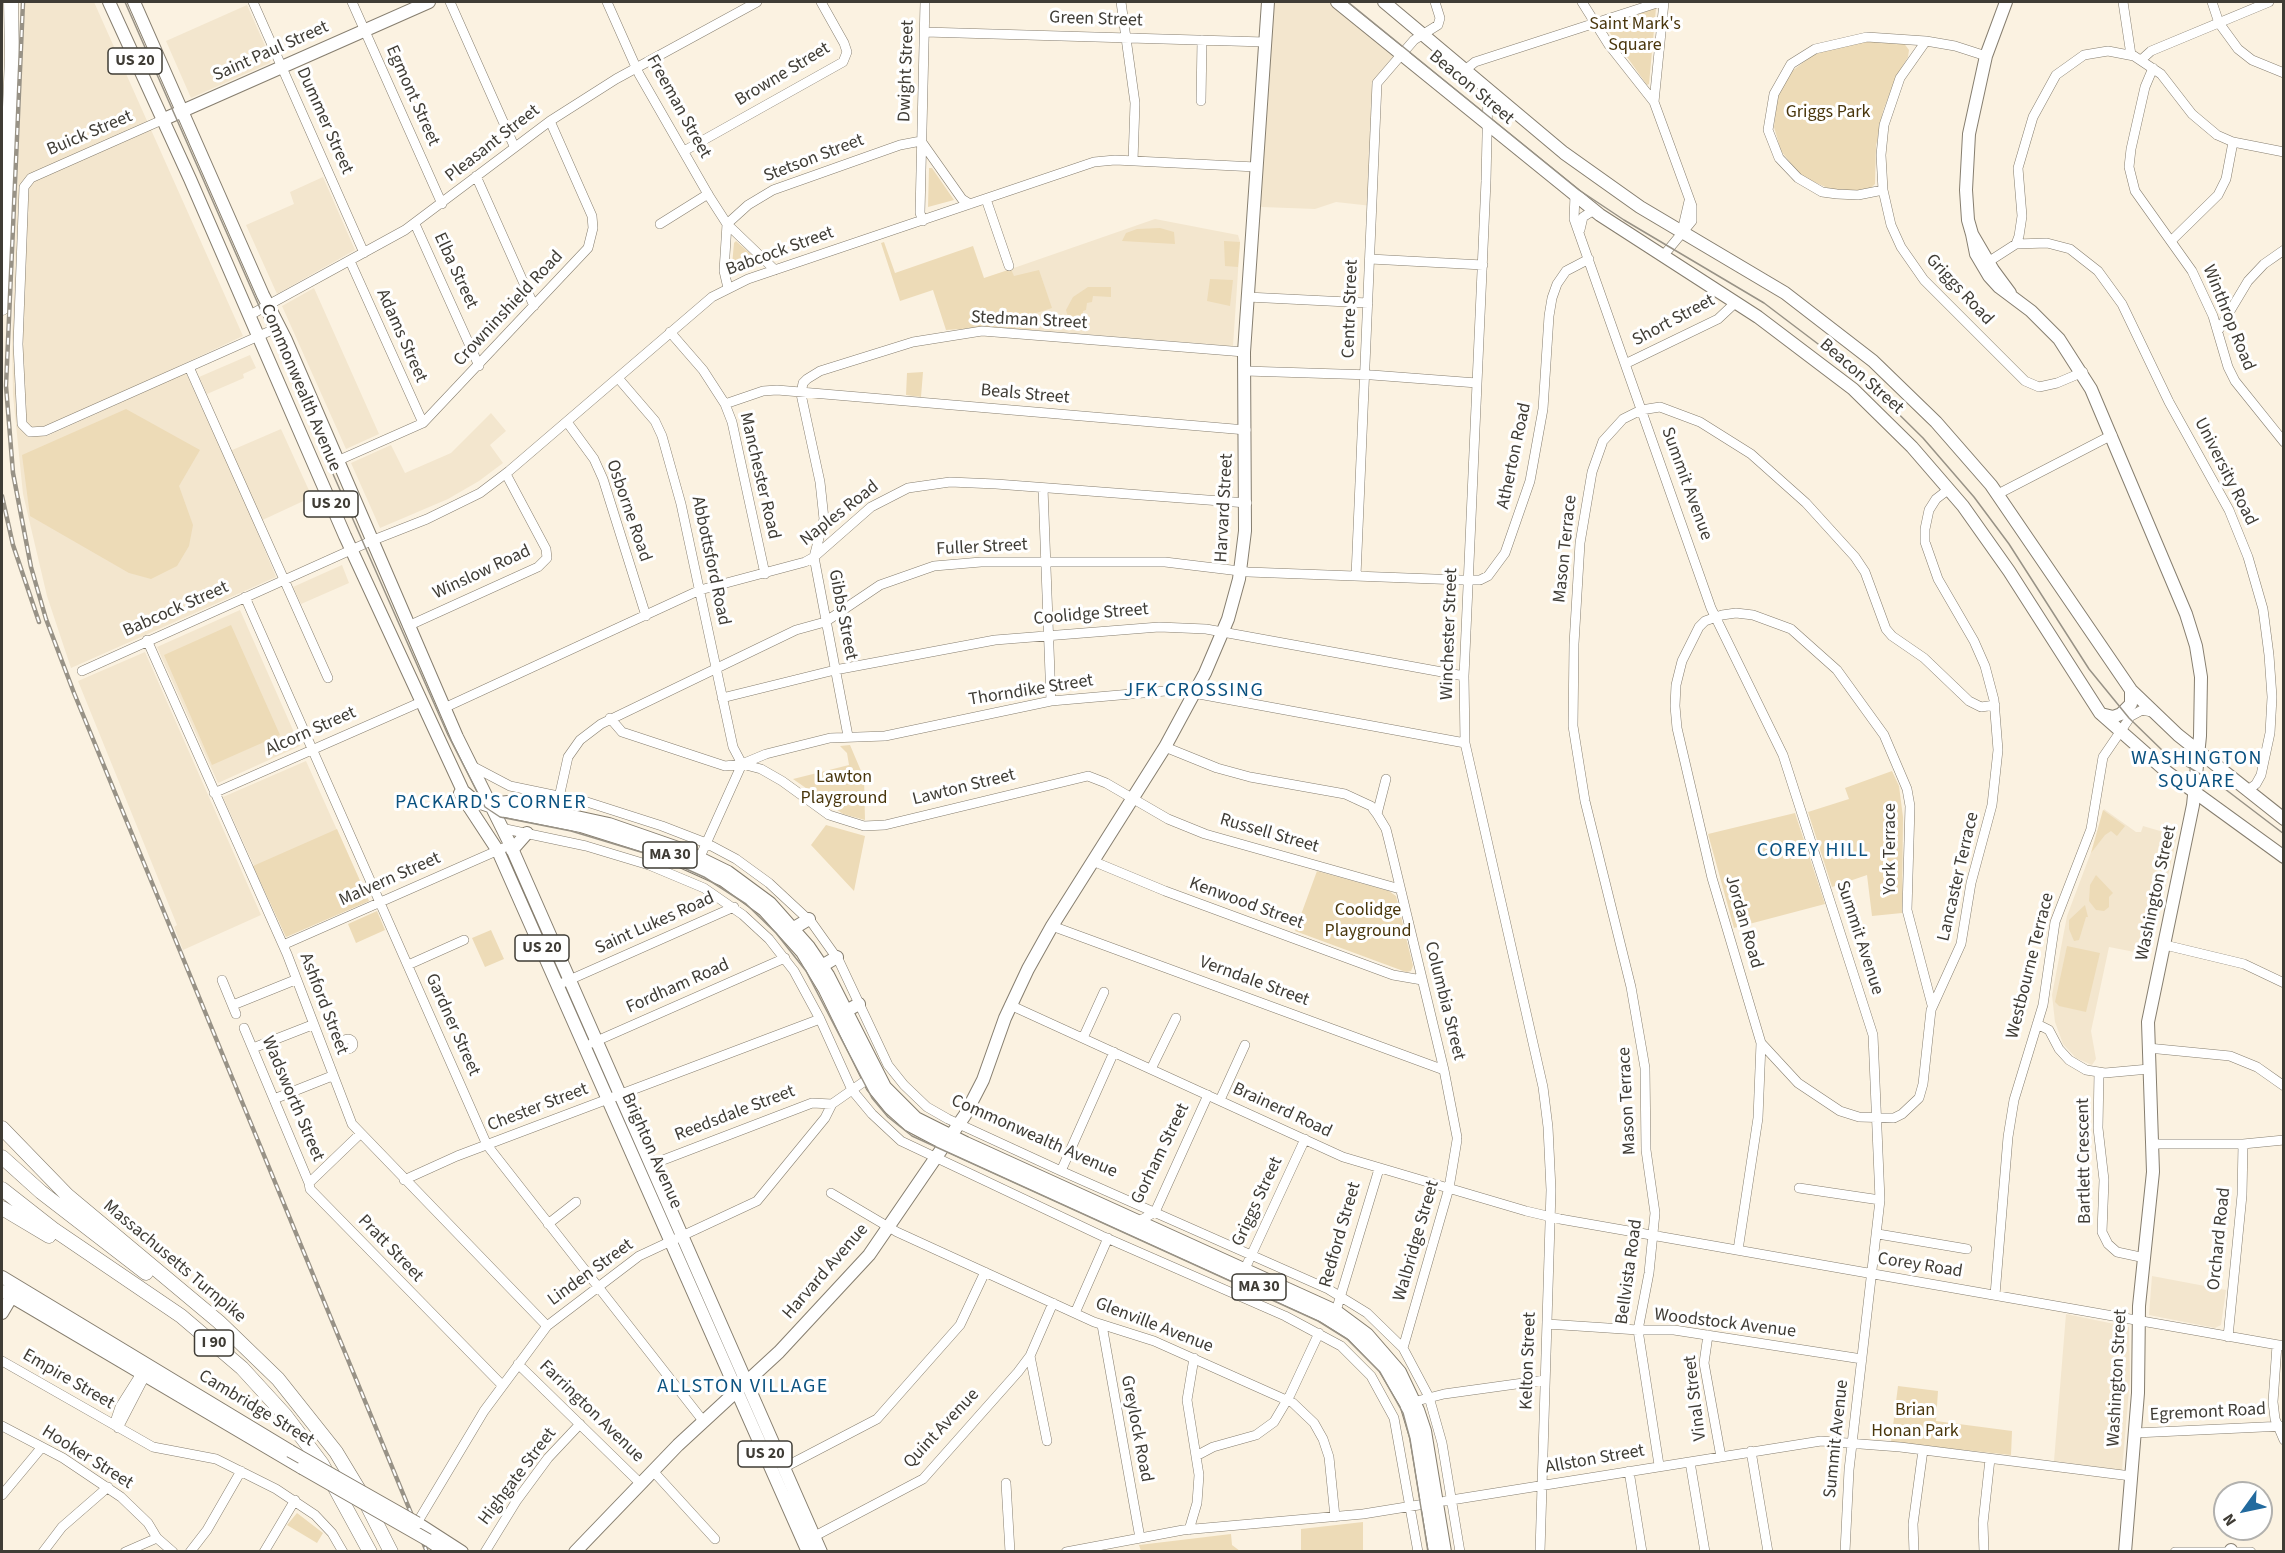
<!DOCTYPE html>
<html>
<head>
<meta charset="utf-8">
<style>
  body { margin:0 }
  #map { position:relative; width:2285px; height:1553px; overflow:hidden; background:#fbf2e1; font-family:"Source Sans 3",sans-serif }
  canvas { display:block }
  .frame { position:absolute; inset:0; border:3px solid #3f3c35; pointer-events:none }
  .north { position:absolute; left:2213px; top:1481px; width:60px; height:60px; box-sizing:border-box; background:#fff; border:2px solid #b2b1ae; border-radius:50%; rotate:237deg; font-size:16px; font-weight:700; line-height:24px; text-align:center; color:#3f3c35 }
  .north::after { content:''; display:block; margin:auto; width:21px; height:27px; background:#226a9e; clip-path:polygon(50% 0,100% 100%,50% 72%,0 100%) }
</style>
</head>
<body>
<div id="map">
<canvas width="2285" height="1553"></canvas>
<div class="frame"></div>
<div class="north">N</div>
</div>
<script>
const ctx = document.querySelector('canvas').getContext('2d');
ctx.lineJoin = 'round';
function fill(path, color) { ctx.fillStyle = color; ctx.fill(path, 'evenodd'); }
const shape = rows => new Path2D(rows.map(r => 'M' + r).join(''));
function trace(path, color, width, dash) { ctx.strokeStyle = color; ctx.lineWidth = width; ctx.lineCap = dash ? 'butt' : 'round'; ctx.setLineDash(dash || []); ctx.stroke(path); }
function write(font, color, halo, rows, align = 'center') {
  ctx.font = font + ' "Source Sans 3",sans-serif'; ctx.lineWidth = 6; ctx.setLineDash([]); ctx.textBaseline = 'middle'; ctx.strokeStyle = halo; ctx.fillStyle = color; for (const [text, x, y, turn = 0] of rows) {
    ctx.save(); ctx.translate(x, y); ctx.rotate((+turn || 0) * Math.PI / 180); ctx.textAlign = isNaN(turn) ? turn : align; if (halo) ctx.strokeText(text, 0, 0); ctx.fillText(text, 0, 0); ctx.restore();
  }
}
fill(shape([
  [24,2,94,2,243,336,29,436,47,436,186,373,223,454,281,429,312,497,254,524,276,577,71,668,47,596,23,494,13,395,12,338],
  [1268,2,1337,2,1402,53,1382,75,1372,206,1336,202,1315,209,1262,207,1253,204],
  [247,5,271,59,270,63,191,98,166,41],
  [323,177,355,250,277,294,246,225,294,204,290,192],
  [1155,219,1238,235,1240,242,1233,346,1032,330,1011,269],
  [314,288,379,434,346,449,282,306],
  [250,355,256,368,243,374,244,378,207,394,199,377],
  [491,413,506,431,490,445,503,463,479,481,448,499,380,528,351,463,391,445,405,473,451,453],
  [342,565,349,583,301,604,293,587],
  [240,610,300,746,218,783,157,647],
  [145,652,261,915,183,950,174,927,177,925,78,681],
  [306,761,369,901,286,937,223,797],
  [2104,809,2136,832,2141,832,2143,826,2177,836,2150,955,2109,947,2091,1031,2096,1059,2092,1065,2076,1058,2063,1044,2055,1022,2052,995,2067,916,2096,839],
  [2152,1276,2226,1290,2221,1325,2215,1328,2149,1315],
  [2066,1314,2129,1327,2130,1379,2122,1470,2054,1461]
]), '#f3e6ce');
fill(shape([
  [1656,8,1649,84,1647,85,1605,26],
  [1871,41,1903,42,1909,50,1908,57,1896,77,1883,111,1876,146,1875,184,1871,188,1853,192,1832,190,1801,176,1781,151,1774,127,1778,93,1792,71,1813,55,1840,46],
  [929,168,932,168,954,200,928,207],
  [1160,228,1174,232,1175,244,1122,241,1126,233,1137,229],
  [736,241,762,264,731,276,734,243],
  [1224,241,1240,242,1238,267,1225,266],
  [884,242,895,273,973,246,984,278,1011,269,1014,276,1039,270,1052,308,1027,316,1032,330,991,327,946,330,933,290,900,301,881,243],
  [1210,279,1233,280,1230,306,1207,301],
  [1088,287,1111,287,1111,297,1093,296,1092,302,1087,303,1086,310,1083,311,1082,329,1069,321,1066,310,1073,297],
  [923,372,921,397,906,395,907,373],
  [126,409,200,450,179,486,193,525,189,546,177,566,151,579,129,573,30,516,22,455],
  [231,625,280,735,212,765,164,655],
  [850,745,864,778,865,820,843,814,793,779,849,765,847,753,840,746],
  [1892,771,1899,786,1903,817,1902,913,1872,916,1867,875,1832,887,1808,812,1849,799,1845,788],
  [2103,810,2125,826,2117,836,2111,831,2105,835,2091,853],
  [1795,813,1825,904,1734,928,1708,834],
  [826,825,865,836,854,891,811,845],
  [337,829,369,901,286,937,253,866],
  [1317,871,1389,891,1396,896,1413,966,1411,971,1406,972,1295,931],
  [2096,875,2113,893,2109,897,2109,907,2104,911,2096,910,2089,901,2090,885],
  [2085,905,2088,917,2086,917,2079,940,2074,941,2069,929,2069,920],
  [377,911,385,930,356,943,348,924],
  [491,930,504,959,485,967,472,938],
  [2067,946,2100,953,2086,1012,2059,1006,2055,1002],
  [1898,1386,1938,1391,1936,1421,2012,1431,2011,1455,1891,1442],
  [297,1513,323,1533,317,1543,287,1525],
  [1363,1522,1363,1551,1301,1551,1301,1529],
  [1231,1534,1232,1545,1240,1551,1141,1551,1139,1545]
]), '#eddbb7');
const minor = shape([
  [253,2,364,253],
  [352,2,442,204],
  [450,2,514,146],
  [607,2,639,74,709,196,727,224,775,270],
  [1121,2,1135,103,1133,161],
  [1582,2,1609,45,1654,102,1692,206,1692,221,1663,256],
  [2123,2,2131,55],
  [2212,2,2219,23,2238,49,2252,60,2284,73],
  [925,32,1265,42],
  [1986,56,1955,46,1926,41,1900,78,1884,125,1881,155,1883,190,1891,225,1901,247,1924,280,2025,381,2039,387,2057,383,2083,372],
  [2141,60,2151,51,2269,2],
  [2153,68,2145,87,2131,149,2129,167,2135,191,2192,271,2213,316,2228,367,2235,381,2284,442],
  [1465,70,1475,62,1660,2],
  [1488,90,1486,181,1464,676,1465,743,1543,1087,1548,1127,1551,1190,1540,1552],
  [1201,101,1202,40],
  [1654,102,1664,2],
  [162,120,31,178,24,187,18,344,22,424,30,432,45,431,279,327],
  [921,141,962,199,970,204],
  [684,151,843,62,847,52,844,43,821,2],
  [476,176,534,306],
  [1883,190,1858,195,1837,194,1822,192,1798,178,1779,158,1768,130,1774,94,1791,64,1815,49,1867,37,1926,41],
  [1575,195,1574,219,1711,608,1783,755,1873,1035,1880,1200,1849,1470,1845,1552],
  [986,199,1009,266],
  [923,221,920,213,925,2],
  [415,224,479,366],
  [660,224,708,194],
  [727,224,748,205,773,190,900,145,921,141],
  [727,224,724,271,728,288],
  [1580,230,1583,217,1594,210],
  [1682,231,1689,201],
  [2171,241,2218,195,2226,179,2233,142],
  [2016,244,2047,243,2070,249,2098,271,2122,304,2169,402,2229,510,2248,557,2263,609,2269,655,2272,697,2270,733,2261,775,2256,784,2248,790],
  [1370,259,1483,265],
  [350,261,423,423],
  [1988,262,2016,244,2019,236,2022,216,2018,168,2033,117,2056,75,2084,55,2108,51,2134,56,2161,74,2192,114,2217,135,2233,142,2284,152],
  [1247,297,1368,303],
  [250,315,405,230,550,121,616,79,757,2],
  [2218,331,2248,281,2264,264,2284,250],
  [670,332,703,370,725,404,732,422,765,574],
  [1625,364,1718,319,1735,303],
  [189,367,328,678],
  [1245,371,1372,375,1477,383],
  [618,378,655,421,662,436,681,504,733,747,742,764],
  [725,404,763,391,777,390,1246,430],
  [567,422,594,459,603,479,646,616],
  [337,461,423,423,588,248,593,228,592,216,550,121],
  [1043,488,1051,701],
  [1998,494,2112,435],
  [1356,576,1377,83,1414,40,1438,25,1440,18,1435,2],
  [245,597,487,1145,704,1422],
  [408,626,538,567,547,558,546,549,506,474],
  [147,640,287,954,352,1124,547,1326],
  [82,671,371,541,427,519,480,493,509,471,712,297,748,279,1094,162,1115,160,1256,167],
  [722,698,835,670,995,640,1159,627,1206,629,1464,676],
  [444,708,700,590,805,562,814,557,871,507,908,488,950,482,996,484,1247,503],
  [610,718,622,732,725,766,742,764,766,754,830,738,885,736,1051,701,1177,690,1465,743],
  [848,736,814,557,824,519,820,482,801,394,803,383,807,379,820,371,913,342,982,331,1244,352],
  [1165,747,1217,768,1250,777,1345,794,1371,806,1377,814,1386,829,1390,845,1444,1070,1457,1137],
  [742,764,761,769,782,781,829,815,864,826,885,825,1088,776,1106,783,1168,819,1205,834,1400,889],
  [472,766,510,786,587,802,662,826,706,843,736,859,769,883,812,923,839,961,888,1065,904,1085,927,1107,948,1119,1061,1171,1328,1289,1367,1313,1403,1348,1429,1397,1442,1443,1460,1552],
  [214,793,421,702],
  [556,811,568,757,580,740,601,724,796,630,825,622,880,585,934,566,981,562,1165,562,1248,572,1461,580,1480,580,1488,576,1505,553,1530,481,1543,409,1549,316,1552,298,1557,284,1566,271,1589,259],
  [1377,814,1386,779],
  [501,828,586,846,649,865,704,888,743,915,769,939,794,971,820,1019,852,1090,872,1114,901,1141,1102,1236,1285,1316,1341,1346,1371,1376,1394,1418,1418,1552],
  [700,857,742,764],
  [1095,862,1165,891,1393,975,1422,980],
  [1052,926,1444,1070],
  [283,945,510,845],
  [2165,945,2244,964,2284,983],
  [408,965,464,940],
  [222,980,236,1014],
  [558,985,734,907],
  [233,1005,295,980],
  [1010,1005,1343,1157,1526,1211,1560,1219,2284,1346],
  [2037,1024,2049,1030,2059,1049,2069,1060,2086,1070,2105,1073,2149,1069],
  [244,1028,309,1183],
  [1083,1038,1104,992],
  '343 1044a5 5 0 1 1 10 0a5 5 0 1 1-10 0Z',
  [592,1043,785,958],
  [1761,1043,1798,1083,1840,1111,1859,1117,1894,1118,1902,1114,1919,1098,1923,1084,1931,1010,1961,944,1971,883,1992,805,1998,750,1994,700,1985,666,1974,641,1938,579,1925,542,1925,529,1929,510,1936,499,1949,489],
  [253,1048,312,1025],
  [2148,1048,2230,1056,2257,1067,2284,1086],
  [1151,1069,1176,1018],
  [2099,1072,2098,1128,2104,1180,2102,1232,2108,1244,2117,1252,2145,1258],
  [274,1099,332,1076],
  [1220,1100,1245,1045],
  [360,1134,309,1183,310,1189,502,1385],
  [2152,1144,2243,1144,2284,1140],
  [650,1165,812,1103,832,1104],
  [1061,1171,1114,1052],
  [404,1180,457,1156,820,1019],
  [1799,1188,1880,1200],
  [831,1193,897,1232,1094,1322,1154,1341,1293,1403,1314,1423,1323,1439,1329,1457,1335,1517],
  [1139,1221,1155,1212,1208,1095],
  [548,1224,576,1202],
  [1878,1234,1967,1249],
  [1738,1250,1758,1118,1761,1043,1712,878,1677,728,1675,706,1676,685,1682,661,1699,627,1705,621,1722,615,1736,613,1753,615,1791,629,1837,670,1884,735,1907,789,1910,806,1907,910,1932,1005],
  [1243,1273,1305,1139],
  [1995,1295,2008,1137,2014,1100,2043,1005,2055,922,2091,829,2103,757,2131,716,2142,710,2152,712],
  [1336,1311,1379,1169],
  [1075,1313,1108,1238],
  [1547,1324,1638,1330,1674,1330,1862,1359],
  [1102,1325,1140,1538],
  [1708,1335,1704,1363,1721,1457],
  [2228,1337,2242,1195,2243,1144],
  [2277,1345,2273,1402,2275,1419,2284,1440],
  [1403,1348,1449,1188,1457,1140],
  [1030,1356,1047,1441],
  [2,1361,153,1447,216,1459,276,1489,315,1515,332,1533,343,1552],
  [518,1364,641,1484],
  [1409,1403,1444,1394,1545,1380],
  [2,1426,63,1458,121,1497,148,1523,157,1538,173,1552],
  [118,1428,116,1419,120,1407,144,1369],
  [118,1428,147,1372],
  [2135,1433,2284,1426],
  [1751,1451,1768,1552],
  [1196,1456,1213,1447,1256,1435,1274,1422,1290,1395,1319,1333],
  [1690,1462,1705,1552],
  [1659,1465,1638,1330,1649,1273,1655,1213,1646,1150,1645,1068,1631,987,1585,801,1573,726,1574,644,1580,543,1592,472,1603,441,1623,419,1641,410,1660,407,1700,422,1751,454,1806,503,1855,557,1865,572,1886,629,1892,636,1924,658,1969,701,1981,707,1995,705],
  [785,1467,877,1419,960,1325,985,1272],
  [653,1471,715,1539],
  [1629,1471,1642,1552],
  [1006,1483,1010,1552],
  [2,1495,42,1447],
  [1445,1501,1821,1441,1900,1447,2131,1476],
  [417,1523,484,1411,547,1326,639,1256,757,1201,825,1118,832,1104,872,1076],
  [1189,1530,1197,1503,1199,1475,1187,1400,1194,1358],
  [815,1536,923,1479,1018,1372,1030,1356,1053,1303],
  [43,1552,62,1527,108,1487],
  [125,1552,157,1538],
  [190,1552,207,1530,241,1471],
  [264,1552,295,1500],
  [485,1552,517,1500,548,1458,580,1424],
  [1066,1552,1183,1530,1363,1514,1431,1503],
  [1914,1552,1913,1524,1923,1450],
  [1984,1552,1983,1523,1990,1459],
  [2175,1552,2251,1552]
]);
const major = shape([
  [109,2,190,179,345,536,463,791,475,801,501,810,581,826,654,849,723,880,764,910,802,952,825,990,872,1086,890,1108,909,1125,945,1144,1323,1316,1353,1335,1384,1367,1406,1404,1416,1437,1435,1552],
  [134,2,263,295,286,340,457,737,510,844,821,1552],
  [1337,2,1600,215,1758,317,1853,389,1912,447,1963,506,2009,571,2100,713,2167,772,2284,857],
  [1384,2,1564,153,1640,207,1785,293,1873,361,1936,422,1991,485,2131,690,2178,735,2284,819],
  [162,120,429,2],
  [1972,234,1968,220,1966,190,1969,134,1986,56,2006,2],
  [2010,293,1993,270,1972,234,1976,254,1989,276,1999,287,2031,311,2059,339,2091,389,2186,614,2196,646,2201,677,2200,736,2193,805,2148,1022,2153,1172,2139,1306,2138,1393,2125,1552],
  [2101,714,2113,717,2121,714,2131,704,2131,690],
  [460,793,498,851,808,1552],
  [490,804,508,802,609,824,681,849,728,872,770,903,809,947,828,975,885,1087,916,1118,966,1143,1336,1311,1367,1334,1400,1372,1418,1410,1425,1431,1445,1552],
  [512,850,527,833],
  [794,928,809,919],
  [815,970,837,957],
  [846,1011,859,1004],
  [2,1277,290,1451],
  [2,1291,302,1468],
  [2,1313,15,1291],
  [417,1523,462,1552],
  [428,1540,446,1552],
  [575,1552,678,1445,779,1352,869,1255,965,1115,983,1080,1005,1018,1028,969,1052,926,1165,747,1205,673,1228,619,1239,579,1245,531,1244,352,1268,2],
  [2231,1552,2231,1550]
]);
const highway = shape([
  [2,308,12,57,11,2],
  [2,1128,67,1195,219,1322,278,1379,336,1452,362,1495,391,1552],
  [2,1157,41,1192,146,1273],
  [2,1189,53,1229,181,1316,242,1368,285,1415,322,1464,370,1552],
  [2,1208,49,1236]
]);
trace(minor, '#867e6f', 10);
trace(major, '#867e6f', 14);
trace(highway, '#867e6f', 15);
trace(minor, '#fff', 9);
trace(major, '#fff', 12);
trace(highway, '#fff', 14);
trace(shape([
  [125,2,448,735,485,807,500,817,571,831,664,859,704,877,746,904,776,933,806,971,872,1098,888,1117,912,1136,1318,1321,1347,1339,1380,1372,1403,1413,1410,1439,1428,1552],
  [1348,2,1579,190,1624,220,1764,303,1859,375,1923,438,1974,497,2009,544,2089,669,2129,718,2165,753,2225,789,2284,834]
]), '#989286', 1.5);
const rail = shape([
  [23,2,6,386,13,473,31,567,46,619,74,693,427,1552],
  [2,496,13,545,39,622]
]);
trace(rail, '#989286', 4.5);
trace(rail, '#fff', 2, [7]);
const majorBridge = shape([
  [290,1451,417,1523],
  [302,1468,428,1540]
]);
trace(majorBridge, '#867e6f', 14, []);
trace(majorBridge, '#fff', 12);
for (const [x, y, w] of [
  [135,61,54],
  [331,504,54],
  [670,855,54],
  [542,948,54],
  [1259,1287,54],
  [214,1343,39],
  [765,1454,54]
]) { const box = new Path2D(); box.roundRect(x - w / 2, y - 13, w, 26, 4.5); ctx.fillStyle = '#fff'; ctx.fill(box); trace(box, '#3f3c35', 1.5); }
write('bold 16px', '#3f3c35', null, [
  ["US 20",135,61],
  ["US 20",331,504],
  ["MA 30",670,855],
  ["US 20",542,948],
  ["MA 30",1259,1287],
  ["I 90",214,1343],
  ["US 20",765,1454]
]);
write('18px', '#3f3c35', '#fff', [
  ["Green Street",1096,20,2],
  ["Saint Paul Street",271,52,-24],
  ["Dwight Street",907,71,-88],
  ["Browne Street",783,75,-31],
  ["Beacon Street",1471,88,40],
  ["Egmont Street",412,96,66],
  ["Freeman Street",678,107,61],
  ["Dummer Street",324,121,66],
  ["Buick Street",90,134,-23],
  ["Pleasant Street",493,144,-38],
  ["Stetson Street",814,159,-21],
  ["Babcock Street",780,252,-20],
  ["Elba Street",455,271,65],
  ["Griggs Road",1959,290,47],
  ["Crowninshield Road",509,309,-47],
  ["Centre Street",1351,309,-88],
  ["Winthrop Road",2228,318,68],
  ["Stedman Street",1029,321,3],
  ["Short Street",1674,321,-28],
  ["Adams Street",401,336,66],
  ["Beacon Street",1861,377,41],
  ["Commonwealth Avenue",300,388,67],
  ["Beals Street",1025,395,5],
  ["Atherton Road",1515,456,-78],
  ["University Road",2225,472,63],
  ["Manchester Road",759,476,77],
  ["Summit Avenue",1686,484,70],
  ["Harvard Street",1225,508,-87],
  ["Osborne Road",628,511,71],
  ["Naples Road",840,514,-38],
  ["Fuller Street",982,548,-3],
  ["Mason Terrace",1566,549,-84],
  ["Abbottsford Road",710,561,78],
  ["Winslow Road",482,573,-25],
  ["Babcock Street",176,610,-24],
  ["Gibbs Street",842,615,79],
  ["Coolidge Street",1091,615,-5],
  ["Winchester Street",1450,634,-88],
  ["Thorndike Street",1031,691,-9],
  ["Alcorn Street",311,732,-24],
  ["Lawton Street",964,788,-14],
  ["Russell Street",1269,834,16],
  ["York Terrace",1891,849,-90],
  ["Lancaster Terrace",1959,877,-77],
  ["Malvern Street",390,880,-24],
  ["Washington Street",2157,893,-78],
  ["Kenwood Street",1246,904,20],
  ["Jordan Road",1743,922,74],
  ["Saint Lukes Road",655,924,-24],
  ["Summit Avenue",1859,938,72],
  ["Westbourne Terrace",2031,966,-76],
  ["Verndale Street",1254,982,20],
  ["Fordham Road",678,987,-24],
  ["Columbia Street",1444,1001,76],
  ["Ashford Street",323,1004,69],
  ["Gardner Street",452,1025,66],
  ["Wadsworth Street",292,1099,67],
  ["Mason Terrace",1628,1101,-93],
  ["Chester Street",538,1108,-21],
  ["Brainerd Road",1282,1111,25],
  ["Reedsdale Street",735,1114,-21],
  ["Commonwealth Avenue",1034,1137,24],
  ["Brighton Avenue",651,1151,66],
  ["Gorham Street",1161,1154,-64],
  ["Bartlett Crescent",2085,1161,-91],
  ["Griggs Street",1258,1202,-65],
  ["Redford Street",1341,1235,-74],
  ["Orchard Road",2220,1239,-84],
  ["Walbridge Street",1417,1241,-74],
  ["Pratt Street",390,1249,46],
  ["Massachusetts Turnpike",174,1262,40],
  ["Corey Road",1920,1266,9],
  ["Harvard Avenue",826,1272,-49],
  ["Bellvista Road",1630,1272,-82],
  ["Linden Street",591,1273,-36],
  ["Woodstock Avenue",1725,1324,7],
  ["Glenville Avenue",1154,1326,21],
  ["Kelton Street",1529,1361,-88],
  ["Washington Street",2118,1378,-87],
  ["Empire Street",68,1380,30],
  ["Vinal Street",1696,1398,-97],
  ["Cambridge Street",256,1409,31],
  ["Farrington Avenue",591,1412,44],
  ["Egremont Road",2208,1413,-3],
  ["Quint Avenue",942,1429,-47],
  ["Greylock Road",1136,1429,79],
  ["Summit Avenue",1837,1439,-84],
  ["Hooker Street",87,1458,32],
  ["Allston Street",1595,1460,-10],
  ["Highgate Street",518,1477,-53]
]);
write('18px', '#49360c', '#fff', [
  ["Saint Mark's",1635,25],
  ["Square",1635,46],
  ["Griggs Park",1828,113],
  ["Lawton",844,778],
  ["Playground",844,799],
  ["Coolidge",1368,911],
  ["Playground",1368,932],
  ["Brian",1915,1411],
  ["Honan Park",1915,1432]
]);
ctx.letterSpacing = '1.5px';
write('20px', '#0b5280', '#fff', [
  ["JFK CROSSING",1194,692],
  ["WASHINGTON",2197,760],
  ["SQUARE",2197,783],
  ["PACKARD'S CORNER",491,804],
  ["COREY HILL",1813,852],
  ["ALLSTON VILLAGE",743,1388]
]);
ctx.letterSpacing = '0px';
</script>
</body>
</html>
